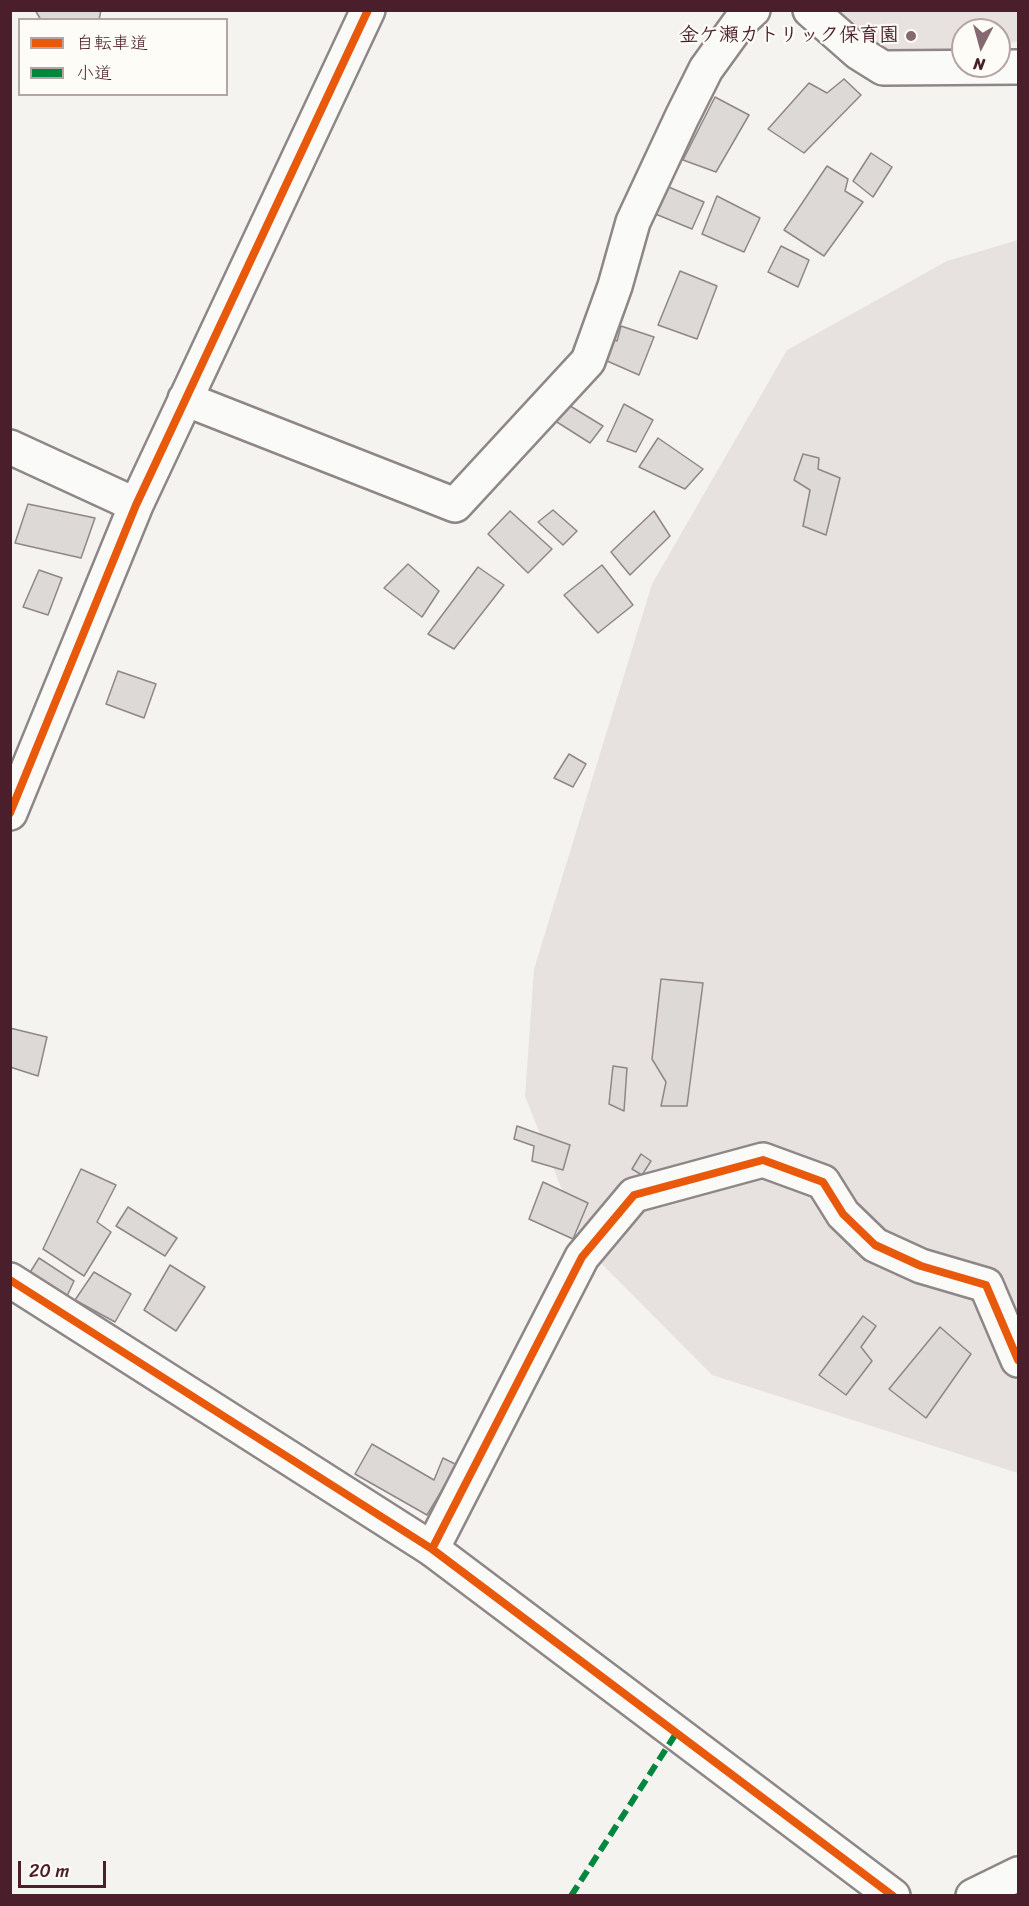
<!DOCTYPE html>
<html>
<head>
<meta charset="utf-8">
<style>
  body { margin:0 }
  #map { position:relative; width:1029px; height:1906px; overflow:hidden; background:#f5f3f0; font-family:Sriracha,"Klee One",sans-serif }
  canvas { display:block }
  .frame { position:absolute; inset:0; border:12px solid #4a1f2b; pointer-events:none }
  .legend { position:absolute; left:18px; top:18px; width:210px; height:78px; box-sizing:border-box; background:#fdfcf7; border:2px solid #b5a4a5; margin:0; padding:8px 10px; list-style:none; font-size:18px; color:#4a1f2b }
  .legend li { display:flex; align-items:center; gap:12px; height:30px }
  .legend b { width:30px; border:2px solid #b5a4a5 }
  .north { position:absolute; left:951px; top:18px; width:60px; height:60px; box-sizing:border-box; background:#fdfcf7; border:2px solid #b5a4a5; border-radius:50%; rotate:186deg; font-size:16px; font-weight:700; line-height:24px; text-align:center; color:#4a1f2b }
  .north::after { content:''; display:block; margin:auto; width:21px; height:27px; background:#866970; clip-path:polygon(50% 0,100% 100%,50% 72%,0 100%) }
  .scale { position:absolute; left:18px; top:1861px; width:88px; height:27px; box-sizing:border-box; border:3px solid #4a1f2b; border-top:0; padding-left:8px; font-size:18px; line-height:21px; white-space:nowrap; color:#4a1f2b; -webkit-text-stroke:4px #fdfcf7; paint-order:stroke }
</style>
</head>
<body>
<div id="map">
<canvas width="1029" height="1906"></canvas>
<div class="frame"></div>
<ul class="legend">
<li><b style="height:8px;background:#e8590c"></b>自転車道</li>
<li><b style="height:8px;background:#00873e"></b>小道</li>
</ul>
<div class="north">N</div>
<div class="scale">20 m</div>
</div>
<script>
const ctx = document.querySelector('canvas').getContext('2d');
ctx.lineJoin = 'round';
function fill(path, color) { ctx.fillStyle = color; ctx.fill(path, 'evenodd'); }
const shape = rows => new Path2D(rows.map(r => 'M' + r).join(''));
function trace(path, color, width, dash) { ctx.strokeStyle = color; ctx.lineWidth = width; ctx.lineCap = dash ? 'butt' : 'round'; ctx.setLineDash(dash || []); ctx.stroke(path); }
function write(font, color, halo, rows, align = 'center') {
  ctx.font = font + ' Sriracha,"Klee One",sans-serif'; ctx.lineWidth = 4.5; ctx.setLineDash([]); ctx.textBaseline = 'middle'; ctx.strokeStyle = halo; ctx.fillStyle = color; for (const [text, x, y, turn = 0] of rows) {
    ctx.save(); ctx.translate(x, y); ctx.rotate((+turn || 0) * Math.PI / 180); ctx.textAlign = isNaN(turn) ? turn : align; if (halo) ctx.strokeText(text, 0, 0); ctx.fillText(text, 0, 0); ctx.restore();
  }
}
fill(shape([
  [830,11,1018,11,1018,42,999,44,999,30,963,30,963,48,881,56]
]), '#e7e2df');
fill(shape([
  [1018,240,1018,1473,712,1375,584,1246,525,1096,534,969,652,584,787,350,947,261]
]), '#e7e2e0');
const building = shape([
  [35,10,101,10,99,20,41,20,35,10],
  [844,79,861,95,804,153,768,129,809,83,827,93,844,79],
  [715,97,749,115,716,172,683,160,715,97],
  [871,153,892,167,873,197,853,181,871,153],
  [827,166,848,179,845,191,863,202,824,256,784,230,827,166],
  [664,185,704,202,692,229,653,213,664,185],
  [717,196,760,218,744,252,702,234,717,196],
  [781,246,809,260,798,287,768,272,781,246],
  [680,271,717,286,697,339,658,325,680,271],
  [621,326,654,337,639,375,598,357,606,336,617,341,621,326],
  [562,401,603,426,590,443,549,417,562,401],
  [624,404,653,420,636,452,607,441,624,404],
  [658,438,703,469,685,489,639,467,658,438],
  [803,454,819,458,818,469,840,478,826,535,803,526,810,490,794,480,803,454],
  [28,504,95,518,81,558,15,543,28,504],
  [553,510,577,531,563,545,538,522,553,510],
  [510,511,552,549,528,573,488,534,510,511],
  [654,511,670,536,630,575,611,552,654,511],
  [408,564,439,591,422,617,384,588,408,564],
  [602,565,633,605,598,633,564,595,602,565],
  [478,567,504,585,454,649,428,634,478,567],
  [39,570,62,578,48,615,23,607,39,570],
  [118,671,156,684,144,718,106,704,118,671],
  [569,754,586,764,573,787,554,778,569,754],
  [661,979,703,983,687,1106,661,1106,666,1082,652,1059,661,979],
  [10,1028,47,1037,38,1076,10,1067,10,1028],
  [613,1066,627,1068,624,1111,609,1104,613,1066],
  [517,1126,570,1145,563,1170,532,1161,534,1146,514,1139,517,1126],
  [641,1154,651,1161,642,1175,632,1169,641,1154],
  [81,1169,116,1185,97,1222,111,1232,84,1276,43,1249,81,1169],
  [543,1182,588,1203,573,1239,529,1219,543,1182],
  [128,1207,177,1238,165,1256,116,1226,128,1207],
  [39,1258,74,1281,67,1296,29,1274,39,1258],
  [170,1265,205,1287,176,1331,144,1310,170,1265],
  [94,1272,131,1294,115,1322,75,1300,94,1272],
  [863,1316,876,1326,861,1347,872,1361,846,1395,819,1375,863,1316],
  [940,1327,971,1354,926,1418,889,1389,940,1327],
  [372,1444,434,1480,443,1458,457,1465,427,1515,355,1474,372,1444]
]);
fill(building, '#dcd9d7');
trace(building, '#8f8687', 1.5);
const street = shape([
  [810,10,859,53,883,68,1018,67],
  [185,399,455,505,588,361,615,286,633,222,682,117,706,69,740,22,753,10],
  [10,447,136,505],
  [10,813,136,505,368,10],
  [432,1549,582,1257,634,1195,763,1160,823,1182,843,1214,875,1245,921,1266,986,1285,1018,1360],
  [973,1896,1018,1874]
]);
const secondary = shape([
  [10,1280,432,1549,893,1896]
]);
trace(street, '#8f8687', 38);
trace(secondary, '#8f8687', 38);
trace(street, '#fafaf8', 33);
trace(secondary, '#fafaf8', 33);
trace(shape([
  [571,1896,677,1732]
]), '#00873e', 6, [12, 6]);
trace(shape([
  [10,813,136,505,368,10],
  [10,1280,432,1549,893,1896],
  [432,1549,582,1257,634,1195,763,1160,823,1182,843,1214,875,1245,921,1266,986,1285,1018,1360]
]), '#e8590c', 8);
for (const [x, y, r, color] of [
  [911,36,6,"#866970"]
]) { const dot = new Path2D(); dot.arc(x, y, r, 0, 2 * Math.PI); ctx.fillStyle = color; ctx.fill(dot); trace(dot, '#fdfcf7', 2); }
write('bold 20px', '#4a1f2b', '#fdfcf7', [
  ["金ケ瀬カトリック保育園",899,36]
], 'right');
</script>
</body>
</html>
